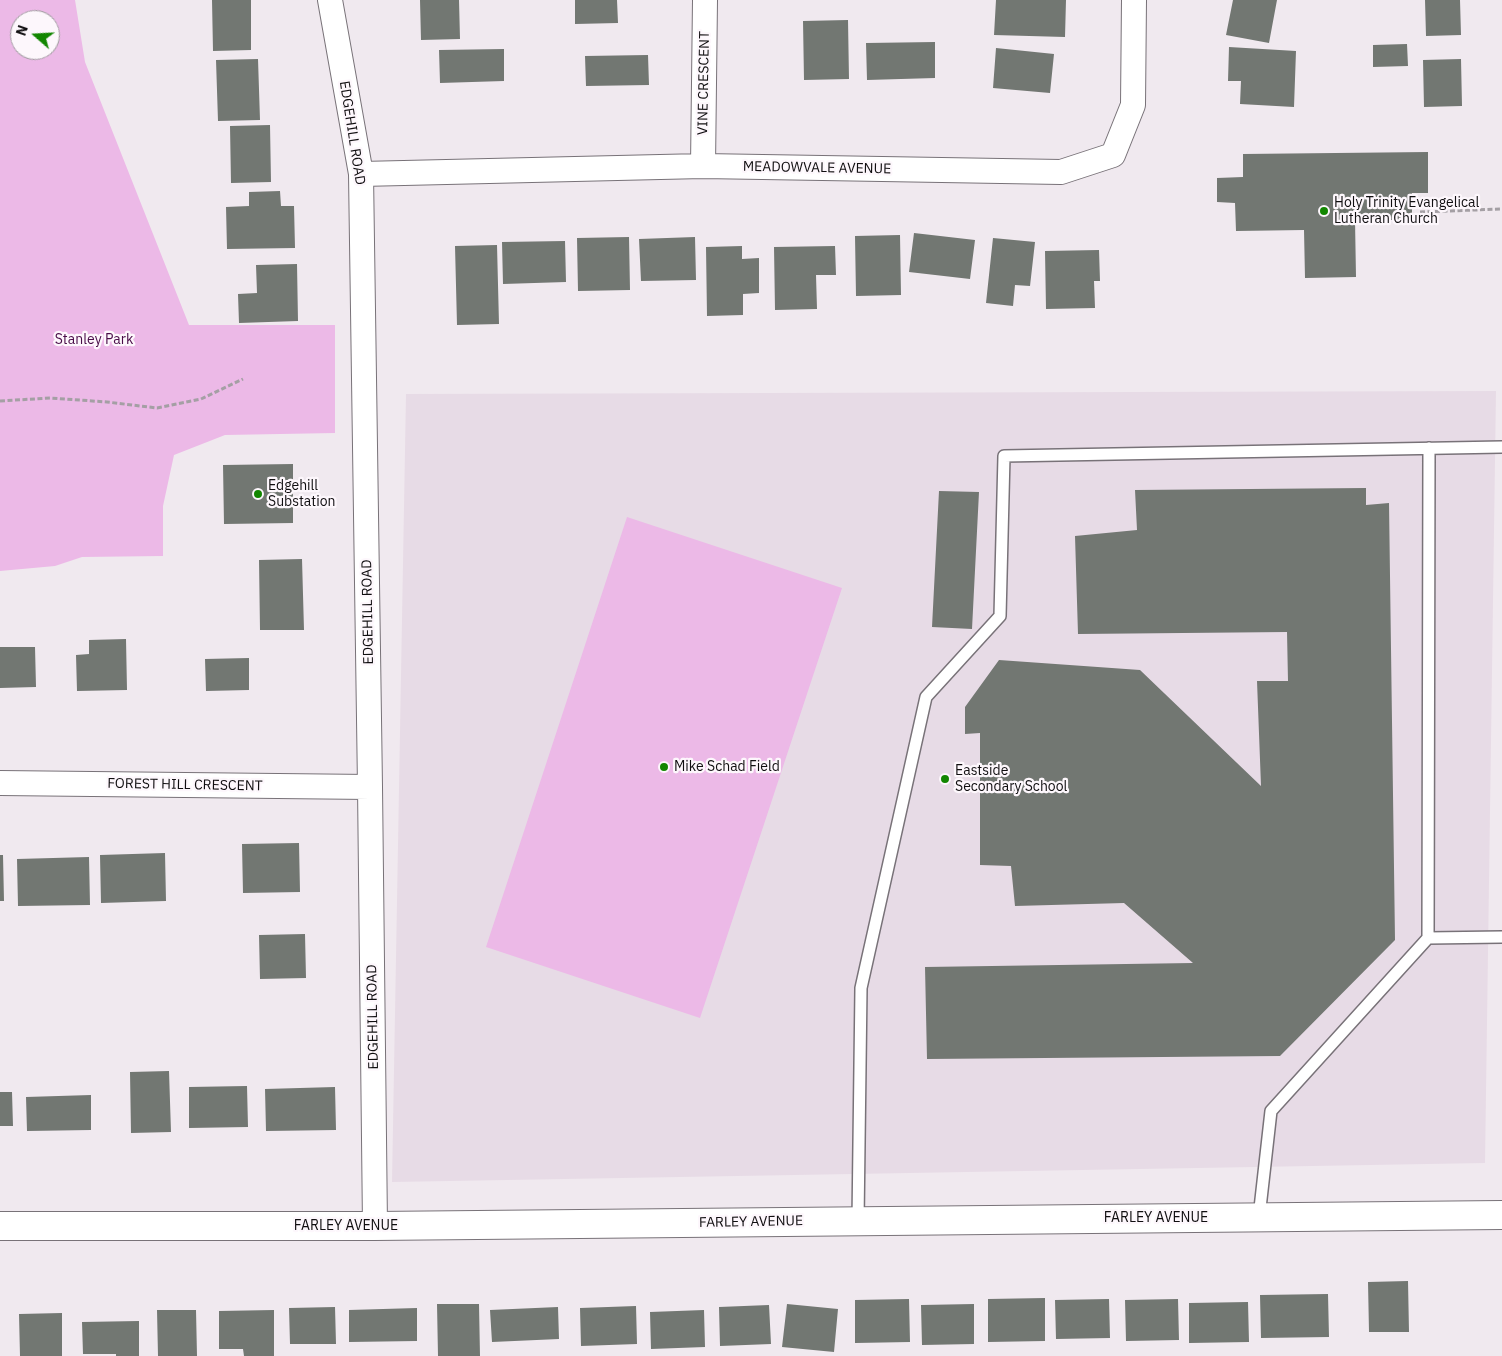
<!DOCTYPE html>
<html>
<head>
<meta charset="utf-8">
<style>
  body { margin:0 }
  #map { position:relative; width:1502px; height:1356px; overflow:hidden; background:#f0e9ef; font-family:"IBM Plex Sans",sans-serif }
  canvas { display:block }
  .north { position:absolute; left:10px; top:10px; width:50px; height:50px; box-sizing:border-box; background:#fdf7fc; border:1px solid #9e9a9e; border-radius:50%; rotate:289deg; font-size:14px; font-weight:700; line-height:20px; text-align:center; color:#100e10 }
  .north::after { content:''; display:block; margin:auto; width:18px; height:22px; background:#128600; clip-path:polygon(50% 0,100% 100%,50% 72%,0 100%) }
</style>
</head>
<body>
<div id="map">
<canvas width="1502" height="1356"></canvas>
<div class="north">N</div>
</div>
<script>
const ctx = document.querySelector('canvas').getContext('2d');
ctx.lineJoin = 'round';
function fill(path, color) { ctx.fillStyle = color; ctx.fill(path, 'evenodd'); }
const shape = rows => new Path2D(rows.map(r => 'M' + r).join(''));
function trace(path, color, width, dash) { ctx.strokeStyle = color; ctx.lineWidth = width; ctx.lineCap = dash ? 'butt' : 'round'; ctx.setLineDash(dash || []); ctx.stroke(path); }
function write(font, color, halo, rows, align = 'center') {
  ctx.font = font + ' "IBM Plex Sans",sans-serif'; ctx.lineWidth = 4.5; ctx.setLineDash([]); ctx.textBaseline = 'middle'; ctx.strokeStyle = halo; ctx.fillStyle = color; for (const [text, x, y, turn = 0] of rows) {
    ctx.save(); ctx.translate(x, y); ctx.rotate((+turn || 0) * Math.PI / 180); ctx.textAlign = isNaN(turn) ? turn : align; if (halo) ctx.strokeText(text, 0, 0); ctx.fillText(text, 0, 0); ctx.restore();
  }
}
fill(shape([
  [1496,391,1485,1163,392,1182,406,394]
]), '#e7dbe6');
fill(shape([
  [0,0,75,0,85,62,189,325,335,325,335,433,225,435,174,455,163,506,163,556,82,557,55,566,0,571],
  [20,20,50,20,50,50,20,50],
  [627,517,842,588,700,1018,486,947]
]), '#ecb9e7');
fill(shape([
  [212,0,251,0,251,50,213,51],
  [420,0,459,0,460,39,421,40],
  [575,0,617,0,618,23,575,24],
  [996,0,1066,0,1065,37,994,35],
  [1233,0,1277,0,1269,43,1226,35],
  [1425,0,1460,0,1461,35,1426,36],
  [848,20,849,79,804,80,803,21],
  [935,42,935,78,867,80,866,43],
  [1407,44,1408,66,1373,67,1373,45],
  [1229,47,1296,51,1294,107,1240,104,1241,81,1228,81],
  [996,48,1054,54,1050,93,993,88],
  [504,49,504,81,440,83,439,50],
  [648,55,649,85,586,86,585,56],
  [258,59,260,120,218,121,216,60],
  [1461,59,1462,106,1424,107,1423,60],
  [270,125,271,182,231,183,230,126],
  [1428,152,1428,193,1412,193,1412,220,1355,220,1356,277,1305,278,1304,230,1236,231,1235,203,1217,202,1217,178,1243,177,1243,154],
  [280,191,281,206,294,206,295,248,227,249,226,207,249,206,249,192],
  [914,233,975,240,970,279,909,272],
  [900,235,901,295,856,296,855,236],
  [629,237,630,290,578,291,577,238],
  [695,237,696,280,641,281,639,239],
  [993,238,1035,242,1030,286,1015,285,1013,306,986,303],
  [565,241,566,282,503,284,502,242],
  [497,245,499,324,457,325,455,246],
  [742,246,742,259,759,258,759,293,743,294,743,315,707,316,706,247],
  [835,246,836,275,816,275,817,309,775,310,774,247],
  [1099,250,1100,281,1094,281,1095,308,1046,309,1045,251],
  [297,264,298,321,239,323,238,294,257,293,256,265],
  [293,464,293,523,224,524,223,465],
  [1366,488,1366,505,1389,503,1395,940,1280,1056,927,1059,925,967,1193,963,1124,903,1015,906,1011,866,980,865,980,733,965,734,965,707,999,660,1140,670,1261,786,1257,681,1288,681,1287,632,1078,634,1075,536,1137,530,1135,490],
  [939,491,979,492,972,629,932,627],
  [302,559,304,630,260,630,259,560],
  [126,639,127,690,77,691,76,655,89,654,89,640],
  [0,647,35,647,36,687,0,688],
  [249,658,249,690,206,691,205,659],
  [299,843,300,892,243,893,242,844],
  [165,853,166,901,101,903,100,855],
  [0,855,3,855,4,901,0,901],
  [89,857,90,905,18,906,17,859],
  [305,934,306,978,260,979,259,935],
  [169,1071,171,1132,131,1133,130,1072],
  [247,1086,248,1127,189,1128,189,1087],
  [335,1087,336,1130,266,1131,265,1089],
  [0,1092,12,1092,13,1126,0,1126],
  [91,1095,91,1130,27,1131,26,1097],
  [1408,1281,1409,1332,1369,1332,1368,1282],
  [1328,1294,1329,1337,1261,1338,1260,1295],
  [1045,1298,1045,1341,988,1342,988,1299],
  [909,1299,910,1342,855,1343,855,1300],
  [1109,1299,1110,1338,1056,1339,1055,1300],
  [1178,1299,1179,1340,1126,1341,1125,1300],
  [1248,1302,1249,1342,1189,1343,1189,1303],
  [437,1304,479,1304,480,1356,438,1356],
  [787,1304,838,1309,834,1352,782,1347],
  [974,1304,974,1344,922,1345,921,1305],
  [769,1305,771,1344,720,1346,719,1307],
  [636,1306,637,1344,581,1346,580,1308],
  [335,1307,336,1344,290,1344,289,1308],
  [558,1307,559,1339,492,1342,490,1310],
  [417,1308,417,1341,349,1342,349,1310],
  [157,1310,196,1310,197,1356,158,1356],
  [274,1310,274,1356,244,1356,243,1349,219,1349,219,1311],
  [704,1310,705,1347,651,1349,650,1312],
  [62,1313,62,1356,20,1356,19,1314],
  [139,1321,139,1356,116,1356,116,1354,83,1354,82,1322]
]), '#727772');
const service = shape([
  [1428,938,1429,448],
  [1259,1217,1271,1111,1428,938,1502,937],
  [858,1221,861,988,926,697,1000,616,1004,456,1502,447]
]);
const minor = shape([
  [330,0,361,174,370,787,375,1226],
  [703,166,705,0],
  [361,174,703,166,1061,172,1113,155,1133,105,1134,0],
  [0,783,370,787]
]);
const tertiary = shape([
  [0,1226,375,1226,1502,1215]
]);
trace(service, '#787278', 14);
trace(minor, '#787278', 26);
trace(tertiary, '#787278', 30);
trace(shape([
  [1420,212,1502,209],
  [0,401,50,398,107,402,157,408,201,399,243,379]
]), '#a49fa4', 3, [5, 2.5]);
trace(service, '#fff', 11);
trace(minor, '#fff', 24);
trace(tertiary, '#fff', 28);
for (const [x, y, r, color] of [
  [1324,211,5,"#128600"],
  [258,494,5,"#128600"],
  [664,767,5,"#128600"],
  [945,779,5,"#128600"]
]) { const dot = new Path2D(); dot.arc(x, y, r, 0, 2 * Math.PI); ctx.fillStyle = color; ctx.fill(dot); trace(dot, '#fdf7fc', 2); }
write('14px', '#100e10', '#fdf7fc', [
  ["VINE CRESCENT",704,83,-89],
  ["EDGEHILL ROAD",352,133,81],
  ["MEADOWVALE AVENUE",817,168,1],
  ["EDGEHILL ROAD",368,612,-91],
  ["FOREST HILL CRESCENT",185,785,1],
  ["EDGEHILL ROAD",373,1017,-91],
  ["FARLEY AVENUE",1156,1218],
  ["FARLEY AVENUE",751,1222,-1],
  ["FARLEY AVENUE",346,1226]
]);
write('14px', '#100e10', '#fdf7fc', [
  ["Holy Trinity Evangelical",1334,203],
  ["Lutheran Church",1334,219],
  ["Edgehill",268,486],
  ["Substation",268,502],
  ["Mike Schad Field",674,767],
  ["Eastside",955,771],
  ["Secondary School",955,787]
], 'left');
write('14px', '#490c48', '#fdf7fc', [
  ["Stanley Park",94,340]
]);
</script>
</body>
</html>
